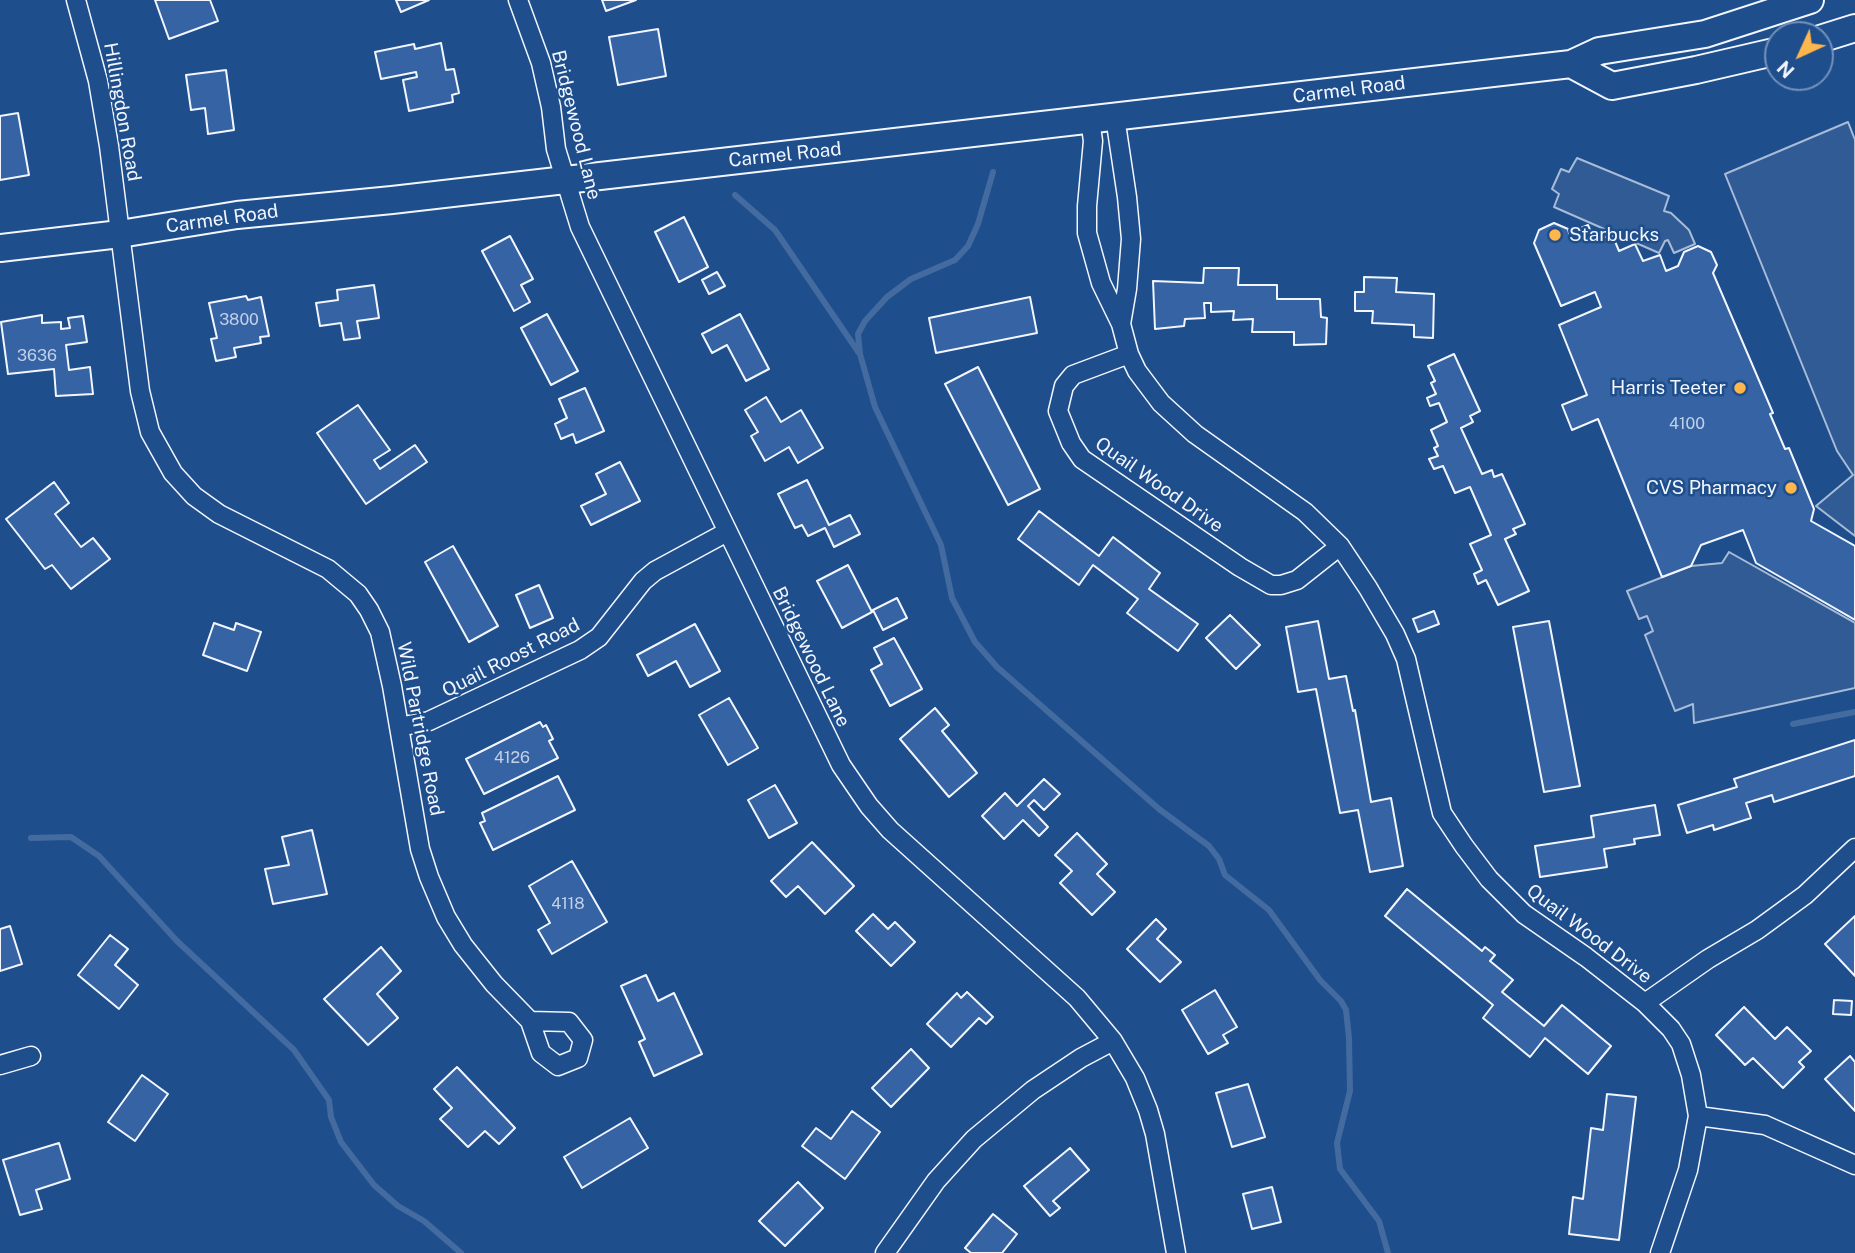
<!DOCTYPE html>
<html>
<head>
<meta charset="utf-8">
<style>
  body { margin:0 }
  #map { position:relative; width:1855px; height:1253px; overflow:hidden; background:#1f4e8c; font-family:"Public Sans",sans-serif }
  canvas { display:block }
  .north { position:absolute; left:1764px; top:21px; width:70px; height:70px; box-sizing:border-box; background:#1f4e8c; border:2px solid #7391ba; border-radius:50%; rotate:225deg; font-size:19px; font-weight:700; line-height:28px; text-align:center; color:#f2f6ff }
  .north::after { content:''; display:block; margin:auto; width:24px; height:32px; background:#ffb74d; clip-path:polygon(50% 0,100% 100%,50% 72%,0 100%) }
</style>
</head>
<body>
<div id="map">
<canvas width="1855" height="1253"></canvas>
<div class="north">N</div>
</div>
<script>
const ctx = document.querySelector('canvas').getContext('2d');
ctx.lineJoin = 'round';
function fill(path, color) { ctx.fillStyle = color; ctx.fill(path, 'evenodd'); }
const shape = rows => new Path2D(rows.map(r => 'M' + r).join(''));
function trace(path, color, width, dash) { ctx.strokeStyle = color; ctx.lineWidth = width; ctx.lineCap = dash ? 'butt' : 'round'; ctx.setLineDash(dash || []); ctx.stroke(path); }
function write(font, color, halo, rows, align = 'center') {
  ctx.font = font + ' "Public Sans",sans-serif'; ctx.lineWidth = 5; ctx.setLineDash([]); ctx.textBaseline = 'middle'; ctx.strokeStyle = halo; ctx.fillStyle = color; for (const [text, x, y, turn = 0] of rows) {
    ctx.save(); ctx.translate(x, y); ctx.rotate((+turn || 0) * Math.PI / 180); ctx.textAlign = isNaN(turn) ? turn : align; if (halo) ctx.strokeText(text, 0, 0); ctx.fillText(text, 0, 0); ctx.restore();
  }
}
const built = shape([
  [1848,122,1855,140,1855,536,1816,506,1853,475,1837,451,1725,174,1848,122],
  [1577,158,1669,196,1664,211,1671,213,1689,230,1695,244,1674,253,1668,240,1665,241,1659,253,1554,207,1559,194,1552,189,1561,169,1569,172,1577,158],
  [1729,552,1855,623,1855,688,1694,723,1693,704,1675,711,1645,635,1653,631,1647,616,1639,619,1627,591,1691,566,1722,563,1729,552]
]);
fill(built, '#305b95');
trace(built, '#a8bbd7', 2);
trace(shape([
  [993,172,978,224,968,246,955,260,911,279,887,297,865,321,858,334,860,354,875,407,941,545,952,598,975,642,997,667,1159,809,1209,846,1219,859,1225,875,1269,910,1320,980,1341,1001,1346,1010,1349,1038,1350,1091,1337,1143,1340,1169,1379,1221,1388,1253],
  [735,195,775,230,859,353],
  [1793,724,1855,712],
  [31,838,71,837,99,856,177,941,294,1050,329,1100,331,1117,341,1142,374,1185,398,1206,424,1221,461,1253]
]), '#446ba0', 6);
const building = shape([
  [155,0,210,0,218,21,169,39,155,0],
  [396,0,429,0,401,12,396,0],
  [602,0,636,0,606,11,602,0],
  [658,29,666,76,618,85,609,37,658,29],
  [441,43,446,70,454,69,459,93,452,95,453,102,409,111,403,80,417,77,416,72,381,79,375,52,414,44,415,49,441,43],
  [226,70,234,130,208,134,205,108,191,110,186,75,226,70],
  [18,113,29,175,0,180,0,116,18,113],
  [684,217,708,267,679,282,655,232,684,217],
  [1554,223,1568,229,1569,233,1588,225,1595,242,1612,234,1619,251,1635,244,1643,261,1660,255,1666,271,1678,266,1684,252,1698,246,1711,252,1717,265,1713,273,1773,413,1770,414,1785,449,1789,448,1814,509,1811,521,1855,546,1855,620,1756,563,1743,530,1701,545,1691,566,1662,577,1598,419,1572,430,1562,405,1587,395,1559,325,1601,307,1595,292,1561,306,1534,243,1539,230,1554,223],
  [510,236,533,279,521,285,530,302,514,311,482,251,510,236],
  [1204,268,1239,268,1238,285,1277,285,1277,299,1320,299,1321,317,1327,318,1326,344,1294,345,1294,332,1252,332,1253,319,1233,320,1234,311,1211,312,1211,303,1204,303,1205,318,1185,319,1184,326,1155,329,1153,281,1203,283,1204,268],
  [717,272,725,286,709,294,702,280,717,272],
  [1364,277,1397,278,1396,292,1434,294,1433,338,1414,337,1414,325,1372,323,1373,311,1355,311,1355,292,1364,292,1364,277],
  [374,285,379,318,357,321,360,338,344,340,341,323,320,326,316,303,338,300,337,290,374,285],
  [246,296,248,300,261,297,269,336,260,337,261,343,234,348,236,357,216,361,211,339,217,338,209,303,246,296],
  [1030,297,1037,333,936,353,929,318,1030,297],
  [547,314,578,371,551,385,521,328,547,314],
  [740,314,769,369,746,381,727,345,712,353,702,334,740,314],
  [42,315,42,323,61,322,61,329,70,328,68,318,83,316,87,342,66,345,69,370,90,367,93,394,56,396,54,369,8,374,1,322,42,315],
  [1454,354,1480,411,1470,416,1473,422,1461,428,1482,474,1492,470,1494,477,1502,474,1525,524,1513,529,1516,534,1505,539,1529,591,1498,605,1486,580,1478,584,1474,574,1482,570,1470,544,1491,535,1470,487,1455,493,1443,466,1434,469,1429,459,1438,456,1434,448,1438,446,1431,430,1447,422,1439,403,1430,406,1427,398,1436,394,1431,383,1435,381,1428,366,1454,354],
  [978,367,1040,489,1008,505,945,384,978,367],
  [585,388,604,431,576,443,573,434,561,439,555,424,567,418,559,399,585,388],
  [766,397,781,422,801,410,823,448,798,463,789,447,765,461,751,436,758,432,745,410,766,397],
  [358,405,390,450,374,460,380,469,415,445,427,462,366,504,317,433,358,405],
  [620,462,640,501,591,525,581,506,606,494,596,474,620,462],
  [807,480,829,525,850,515,860,534,834,547,825,528,808,536,802,525,795,528,778,494,807,480],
  [54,482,69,503,55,514,81,547,93,538,110,559,71,589,52,565,45,569,6,519,54,482],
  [1039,511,1099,556,1113,537,1160,573,1149,589,1198,624,1178,651,1127,613,1138,599,1093,565,1079,585,1018,539,1039,511],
  [453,546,498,626,469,642,425,562,453,546],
  [848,565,872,612,842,628,817,581,848,565],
  [539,585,553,618,530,628,516,595,539,585],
  [897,598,907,618,883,630,873,610,897,598],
  [1434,611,1439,624,1418,632,1413,619,1434,611],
  [1230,615,1260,645,1236,669,1206,638,1230,615],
  [1318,621,1329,679,1346,676,1353,711,1355,710,1371,802,1391,798,1403,866,1370,872,1358,810,1340,813,1316,689,1298,692,1286,627,1318,621],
  [1549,621,1580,786,1544,792,1513,627,1549,621],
  [214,623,234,630,236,623,261,632,247,671,203,655,214,623],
  [695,624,720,671,690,687,676,661,648,676,637,655,695,624],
  [894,638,922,689,890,706,871,670,882,664,874,648,894,638],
  [729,698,758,748,728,765,699,715,729,698],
  [935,708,949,725,942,731,977,773,949,797,900,739,935,708],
  [540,722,543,727,546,725,553,739,549,741,558,758,484,794,466,759,540,722],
  [1855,740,1855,776,1774,802,1772,795,1746,803,1751,818,1714,830,1713,825,1687,833,1678,805,1737,787,1734,779,1855,740],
  [558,776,575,810,493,850,480,823,485,821,482,813,558,776],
  [1044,779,1060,794,1044,810,1034,800,1028,806,1048,827,1039,836,1023,820,1004,839,982,816,1005,793,1017,806,1044,779],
  [775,785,797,823,769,838,748,800,775,785],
  [1655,805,1660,835,1634,839,1635,844,1604,849,1607,867,1540,877,1535,846,1594,837,1591,816,1655,805],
  [312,830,327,894,273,904,265,869,289,865,282,837,312,830],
  [1077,833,1107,864,1097,874,1115,892,1092,915,1060,883,1072,871,1055,855,1077,833],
  [812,842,854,886,825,914,798,886,786,897,771,881,812,842],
  [572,861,607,922,552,954,538,930,550,923,529,886,572,861],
  [1407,889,1482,951,1485,947,1495,955,1490,961,1513,980,1502,992,1544,1026,1562,1005,1611,1046,1588,1074,1545,1038,1530,1057,1483,1018,1493,1005,1385,916,1407,889],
  [873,914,888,929,895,922,915,942,891,966,856,931,873,914],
  [1855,916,1855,976,1825,944,1855,916],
  [1156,919,1166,929,1157,939,1181,962,1160,982,1127,949,1156,919],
  [10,926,22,964,0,971,0,929,10,926],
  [110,935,128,949,115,965,138,985,119,1009,78,975,110,935],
  [381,947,401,971,377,994,398,1018,368,1045,324,999,381,947],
  [646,975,658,1001,674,993,702,1054,654,1076,639,1042,645,1039,621,986,646,975],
  [1215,990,1237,1027,1223,1035,1228,1043,1208,1054,1182,1010,1215,990],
  [967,992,993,1017,986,1024,979,1018,951,1047,927,1024,957,993,961,998,967,992],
  [1834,1000,1852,1001,1851,1015,1833,1014,1834,1000],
  [1744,1007,1775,1039,1787,1027,1811,1051,1799,1062,1804,1067,1783,1088,1753,1058,1745,1065,1716,1035,1744,1007],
  [911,1049,929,1068,891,1107,872,1088,911,1049],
  [1850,1056,1855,1062,1855,1111,1825,1079,1850,1056],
  [457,1067,515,1128,499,1144,485,1131,468,1147,440,1119,452,1108,434,1089,457,1067],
  [142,1075,168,1094,135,1141,108,1122,142,1075],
  [1248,1084,1265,1137,1232,1147,1216,1093,1248,1084],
  [1607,1094,1636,1097,1619,1240,1569,1234,1573,1197,1583,1199,1591,1128,1603,1130,1607,1094],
  [852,1111,880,1132,845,1179,802,1146,816,1128,831,1139,852,1111],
  [630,1118,648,1148,582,1188,564,1157,630,1118],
  [59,1143,70,1179,36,1190,42,1209,20,1215,3,1160,59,1143],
  [1070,1148,1089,1170,1053,1201,1060,1208,1050,1216,1024,1186,1070,1148],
  [798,1182,823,1208,785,1246,759,1221,798,1182],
  [1272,1187,1281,1222,1252,1229,1243,1194,1272,1187],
  [993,1214,1017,1234,1002,1253,971,1253,965,1248,993,1214]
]);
fill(building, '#3563a3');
trace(building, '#f2f6ff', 2);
const street = shape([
  [76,0,98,81,109,146,140,391,150,432,173,473,194,496,219,514,328,569,358,594,369,610,380,632,392,686,420,849,429,877,446,917,463,945,494,984,530,1021,541,1053,558,1066,578,1058,583,1040,569,1022,530,1021],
  [518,0,541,63,551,107,556,149,580,227,841,765,869,806,890,830,1077,998,1113,1041,1135,1078,1148,1110,1155,1134,1176,1253],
  [1115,117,1127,197,1131,239,1127,289,1121,324],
  [1090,120,1093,141,1087,206,1087,233,1101,283,1121,324,1129,354,1137,371,1161,403,1195,434,1305,512,1340,546,1368,588,1395,634,1406,659,1442,813,1464,846,1489,879,1524,914,1586,957,1645,1003,1671,1029,1681,1044,1691,1075,1698,1116,1688,1170,1660,1253],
  [1129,354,1073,375,1064,386,1058,411,1071,443,1082,459,1240,567,1271,585,1281,585,1297,580,1340,546],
  [399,727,429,721,580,650,599,637,643,581,655,571,727,532],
  [1645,1003,1708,959,1757,930,1805,895,1855,848],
  [0,1065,31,1056],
  [1698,1116,1765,1125,1855,1165],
  [885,1253,936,1181,974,1139,1033,1090,1081,1058,1113,1041]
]);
const secondary = shape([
  [1820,39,1855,28],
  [1571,64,1612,86,1696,70,1778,51],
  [0,248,120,234,237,215,392,200,1571,64,1599,51,1705,34,1810,0]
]);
trace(street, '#f2f6ff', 21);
trace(secondary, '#f2f6ff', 30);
trace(street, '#1f4e8c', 18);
trace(secondary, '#1f4e8c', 26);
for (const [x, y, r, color] of [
  [1555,235,7,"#ffb74d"],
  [1740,388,7,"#ffb74d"],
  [1791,488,7,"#ffb74d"]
]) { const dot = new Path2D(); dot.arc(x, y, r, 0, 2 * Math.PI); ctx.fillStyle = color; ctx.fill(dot); trace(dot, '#1f4e8c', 2.5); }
write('16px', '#c3d1e8', null, [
  ["3800",239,320],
  ["3636",37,356],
  ["4100",1687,424],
  ["4126",512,758],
  ["4118",568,904]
]);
write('19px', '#f2f6ff', '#1f4e8c', [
  ["Carmel Road",1349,90,-7],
  ["Hillingdon Road",122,112,80],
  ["Bridgewood Lane",576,125,76],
  ["Carmel Road",785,155,-6],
  ["Carmel Road",222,219,-8],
  ["Quail Wood Drive",1159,485,35],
  ["Bridgewood Lane",811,657,64],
  ["Quail Roost Road",511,658,-27],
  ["Wild Partridge Road",420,729,79],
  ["Quail Wood Drive",1589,934,37]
]);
write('19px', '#f2f6ff', '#1f4e8c', [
  ["Starbucks",1569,235,"left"],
  ["Harris Teeter",1726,388],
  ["CVS Pharmacy",1777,488]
], 'right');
</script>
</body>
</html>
